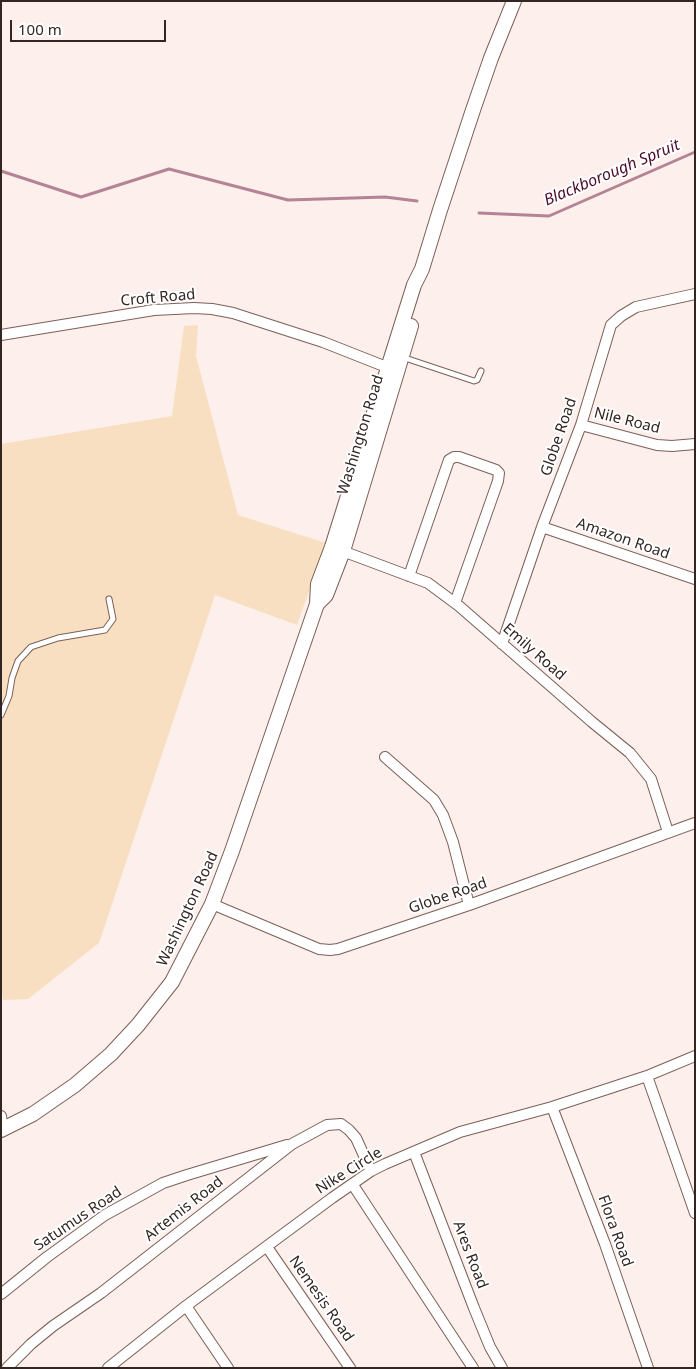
<!DOCTYPE html>
<html>
<head>
<meta charset="utf-8">
<style>
  body { margin:0 }
  #map { position:relative; width:696px; height:1369px; overflow:hidden; background:#fdefeb; font-family:"Noto Sans",sans-serif }
  canvas { display:block }
  .frame { position:absolute; inset:0; border:2px solid #322522; pointer-events:none }
  .scale { position:absolute; left:10px; top:20px; width:156px; height:22px; box-sizing:border-box; border:2px solid #322522; border-top:0; padding-left:6px; font-size:15px; line-height:18px; white-space:nowrap; color:#322522; -webkit-text-stroke:4px #fff; paint-order:stroke }
</style>
</head>
<body>
<div id="map">
<canvas width="696" height="1369"></canvas>
<div class="frame"></div>
<div class="scale">100 m</div>
</div>
<script>
const ctx = document.querySelector('canvas').getContext('2d');
ctx.lineJoin = 'round';
function fill(path, color) { ctx.fillStyle = color; ctx.fill(path, 'evenodd'); }
const shape = rows => new Path2D(rows.map(r => 'M' + r).join(''));
function trace(path, color, width, dash) { ctx.strokeStyle = color; ctx.lineWidth = width; ctx.lineCap = dash ? 'butt' : 'round'; ctx.setLineDash(dash || []); ctx.stroke(path); }
function write(font, color, halo, rows, align = 'center') {
  ctx.font = font + ' "Noto Sans",sans-serif'; ctx.lineWidth = 4; ctx.setLineDash([]); ctx.textBaseline = 'middle'; ctx.strokeStyle = halo; ctx.fillStyle = color; for (const [text, x, y, turn = 0] of rows) {
    ctx.save(); ctx.translate(x, y); ctx.rotate((+turn || 0) * Math.PI / 180); ctx.textAlign = isNaN(turn) ? turn : align; if (halo) ctx.strokeText(text, 0, 0); ctx.fillText(text, 0, 0); ctx.restore();
  }
}
fill(shape([
  [198,325,196,356,238,515,326,543,297,625,215,595,99,943,28,999,3,1000,1,980,1,444,172,416,184,326]
]), '#f8dfc1');
trace(shape([
  [1,171,81,197,169,169,288,200,385,197,417,201],
  [479,213,549,216,695,152]
]), '#b48395', 3);
const lane = shape([
  [402,357,474,381,477,380,481,371],
  [1,715,9,696,12,678,18,661,31,647,58,638,105,630,113,619,109,599]
]);
const street = shape([
  [1,335,154,310,194,308,212,309,233,313,323,342,394,370],
  [581,425,657,445,672,446,695,444],
  [542,527,695,579],
  [337,549,428,583,459,606,592,722,630,753,651,779,668,832],
  [409,576,449,460,454,457,459,457,496,470,499,473,498,481,455,603],
  [502,644,542,527,581,425,611,325,621,316,636,307,695,294],
  [385,757,434,800,443,815,453,842,469,905],
  [212,904,319,949,330,950,338,949,469,905,695,823],
  [647,1076,695,1213],
  [552,1107,605,1244,648,1368],
  [1,1116,3,1130],
  [414,1152,474,1308,490,1347,502,1368],
  [353,1185,473,1368],
  [267,1247,350,1368],
  [1,1294,47,1257,105,1215,163,1183,187,1175,287,1145],
  [186,1306,228,1368],
  [7,1368,31,1344,53,1326,101,1293,292,1144,327,1125,341,1124,349,1130,356,1138,371,1171],
  [108,1368,186,1306,332,1198,371,1171,385,1164,460,1132,552,1107,647,1076,695,1056]
]);
const secondary = shape([
  [317,604,326,595,343,551,411,326],
  [1,1130,33,1114,75,1085,111,1054,138,1025,172,982,212,904,232,851,317,604,318,584,332,547,414,285,422,269,440,210,473,110,491,58,514,1]
]);
trace(lane, '#7c5f57', 7);
trace(street, '#7c5f57', 12);
trace(secondary, '#7c5f57', 16);
trace(lane, '#fff', 5);
trace(street, '#fff', 10);
trace(secondary, '#fff', 14);
write('15px', '#322522', '#fff', [
  ["Croft Road",158,298,-5],
  ["Nile Road",627,421,14],
  ["Washington Road",361,435,-73],
  ["Globe Road",559,437,-71],
  ["Amazon Road",623,539,19],
  ["Emily Road",534,652,41],
  ["Globe Road",448,896,-19],
  ["Washington Road",188,909,-65],
  ["Nike Circle",349,1171,-32],
  ["Artemis Road",184,1209,-38],
  ["Satumus Road",78,1219,-34],
  ["Flora Road",615,1231,70],
  ["Ares Road",470,1255,69],
  ["Nemesis Road",321,1299,55]
]);
write('italic 16px', '#4b0e2b', '#fff', [
  ["Blackborough Spruit",612,173,-23]
]);
</script>
</body>
</html>
